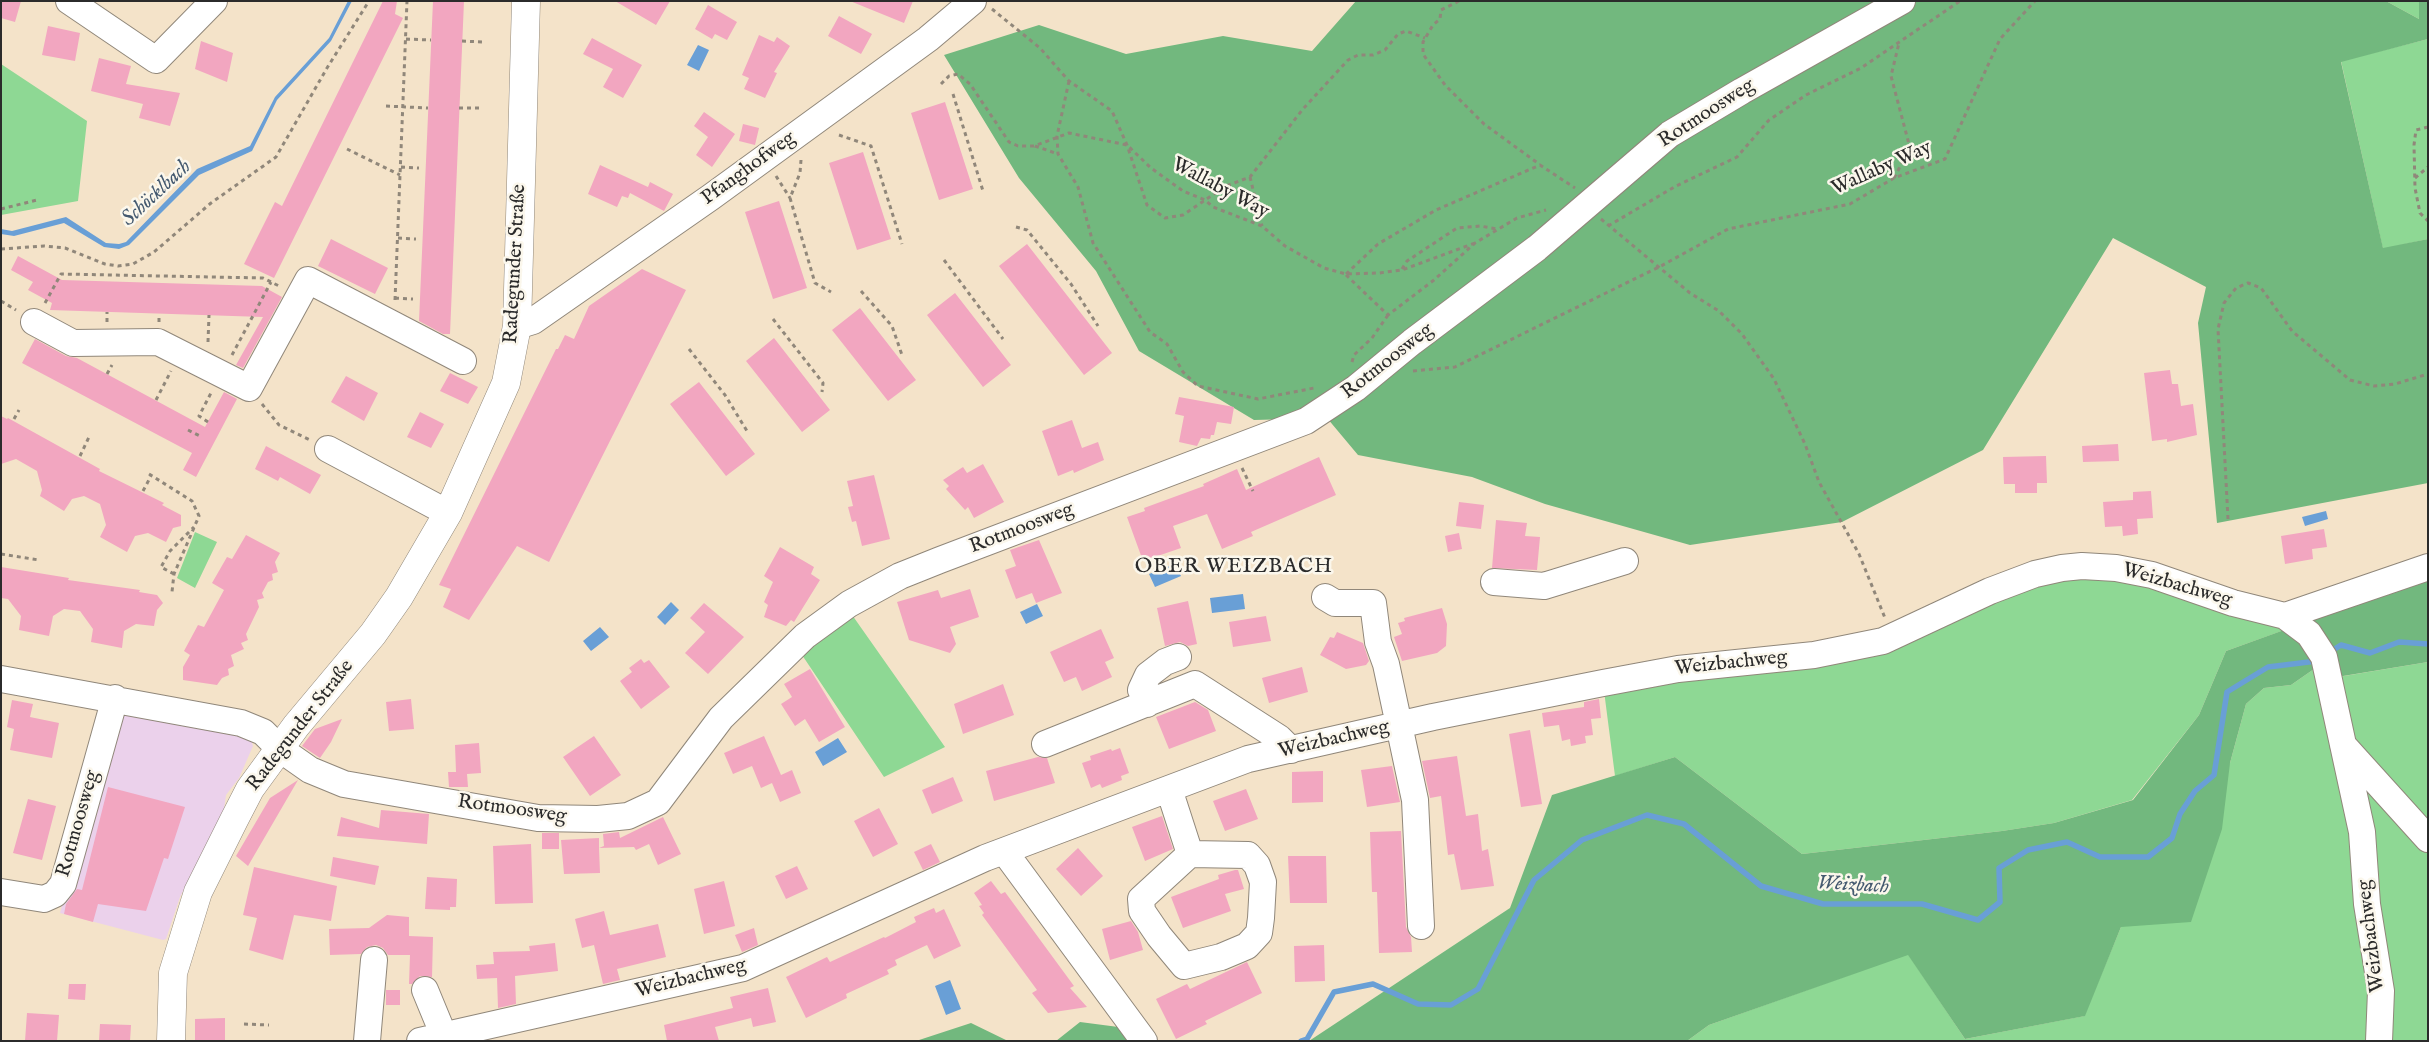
<!DOCTYPE html>
<html>
<head>
<meta charset="utf-8">
<style>
  body { margin:0 }
  #map { position:relative; width:2429px; height:1042px; overflow:hidden; background:#f4e3c9; font-family:"IM FELL English",serif }
  canvas { display:block }
  .frame { position:absolute; inset:0; border:2px solid #2b2b2b; pointer-events:none }
</style>
</head>
<body>
<div id="map">
<canvas width="2429" height="1042"></canvas>
<div class="frame"></div>
</div>
<script>
const ctx = document.querySelector('canvas').getContext('2d');
ctx.lineJoin = 'round';
function fill(path, color) { ctx.fillStyle = color; ctx.fill(path, 'evenodd'); }
const shape = rows => new Path2D(rows.map(r => 'M' + r).join(''));
function trace(path, color, width, dash) { ctx.strokeStyle = color; ctx.lineWidth = width; ctx.lineCap = dash ? 'butt' : 'round'; ctx.setLineDash(dash || []); ctx.stroke(path); }
function write(font, color, halo, rows, align = 'center') {
  ctx.font = font + ' "IM FELL English",serif'; ctx.lineWidth = 5; ctx.setLineDash([]); ctx.textBaseline = 'middle'; ctx.strokeStyle = halo; ctx.fillStyle = color; for (const [text, x, y, turn = 0] of rows) {
    ctx.save(); ctx.translate(x, y); ctx.rotate((+turn || 0) * Math.PI / 180); ctx.textAlign = isNaN(turn) ? turn : align; if (halo) ctx.strokeText(text, 0, 0); ctx.fillText(text, 0, 0); ctx.restore();
  }
}
fill(shape([
  [116,705,248,730,253,746,239,778,226,795,223,816,180,897,166,939,163,940,60,913]
]), '#ebd1eb');
fill(shape([
  [2386,1,2419,1,2419,19],
  [2428,39,2428,239,2383,249,2341,61],
  [1,64,87,121,78,201,1,215],
  [195,532,217,542,195,588,177,578],
  [2062,568,2304,623,2226,651,2199,715,2132,800,2054,823,2002,831,1802,854,1675,757,1615,776,1603,683,1814,655],
  [850,612,945,747,884,777,800,652],
  [2327,660,2338,677,2428,662,2428,1041,1687,1041,1709,1025,1908,954,1965,1039,2084,1016,2121,927,2230,763,2246,704,2264,688,2291,685]
]), '#8ed894');
fill(shape([
  [1356,1,2386,1,2419,19,2419,1,2428,1,2428,39,2341,62,2383,248,2428,239,2428,483,2217,523,2198,323,2206,287,2113,238,1983,450,1842,522,1690,545,1545,504,1472,477,1358,455,1327,418,1254,420,1139,351,1096,271,1019,178,944,55,1039,25,1126,54,1223,36,1312,51],
  [2428,578,2428,662,2337,677,2327,660,2291,685,2264,688,2246,704,2230,763,2222,829,2191,922,2121,927,2085,1016,1965,1039,1908,955,1709,1025,1687,1041,1309,1041,1510,908,1552,795,1675,757,1802,854,2002,831,2054,823,2133,800,2199,715,2226,651],
  [1080,1022,1126,1028,1144,1041,1056,1041],
  [971,1023,1008,1041,916,1041]
]), '#72b87e');
fill(shape([
  [348,1,352,1,331,41,277,100,252,151,199,175,129,245,119,249,104,247,64,223,14,236,1,234,1,229,12,231,66,217,106,243,119,244,126,242,197,169,250,146,275,97,329,38],
  [698,45,709,50,699,71,687,65],
  [2326,511,2328,519,2305,526,2302,517],
  [1175,564,1181,576,1155,587,1149,574],
  [1243,594,1245,609,1212,613,1210,598],
  [671,602,679,610,665,625,657,617],
  [1037,604,1043,616,1026,624,1020,612],
  [600,627,609,637,591,651,583,641],
  [838,738,847,752,823,766,815,752],
  [950,980,961,1009,946,1015,935,986]
]), '#699fd6');
trace(shape([
  [2330,652,2341,645,2370,653,2399,642,2428,644],
  [1301,1041,1307,1039,1334,992,1373,984,1418,1004,1451,1005,1478,989,1534,880,1582,840,1647,815,1684,824,1761,886,1823,904,1922,904,1978,920,2000,902,1999,868,2028,850,2067,842,2100,857,2148,857,2172,838,2180,814,2195,791,2214,775,2227,692,2268,667,2317,661]
]), '#699fd6', 5.5);
fill(shape([
  [1,1,21,1,15,22,1,18],
  [383,1,397,1,395,14,403,18,274,278,244,264,275,202,282,206],
  [433,1,464,1,450,334,443,334,419,321],
  [615,1,670,1,656,25],
  [850,1,913,1,904,23],
  [708,5,737,22,727,40,715,34,712,39,695,29],
  [839,16,872,34,861,54,828,36],
  [48,26,80,33,75,61,42,55],
  [759,35,774,42,777,37,790,46,774,72,777,73,765,98,744,89,749,78,742,75],
  [592,38,642,65,623,98,603,87,613,69,583,54],
  [201,41,233,53,227,82,195,69],
  [99,58,131,66,126,84,180,93,170,126,139,118,143,104,91,91],
  [945,102,973,189,939,200,911,113],
  [704,112,735,134,712,167,696,155,708,137,694,126],
  [743,124,759,128,755,145,739,141],
  [863,152,891,239,857,250,829,163],
  [600,165,648,187,650,182,673,194,664,211,630,193,628,198,622,196,617,207,588,194],
  [779,201,807,288,773,299,745,212],
  [331,239,388,268,375,294,318,266],
  [1027,244,1112,353,1084,375,999,266],
  [18,256,62,280,262,286,282,297,243,368,236,365,263,317,50,310,52,303,28,290,33,282,11,270],
  [642,269,686,290,549,562,517,546,469,620,443,607,451,589,439,585,556,349,558,349,565,335,574,339,589,306],
  [955,293,1011,365,983,387,927,315],
  [860,308,916,380,888,401,832,330],
  [774,338,830,410,802,432,746,361],
  [35,339,66,356,77,358,205,427,224,392,237,399,196,477,183,470,192,453,22,363],
  [2170,370,2172,384,2178,384,2181,406,2193,404,2197,435,2167,442,2167,439,2152,441,2144,373],
  [450,373,478,387,468,404,440,391],
  [346,376,378,393,364,421,331,402],
  [699,382,755,454,726,476,670,404],
  [1179,397,1234,407,1231,424,1217,422,1214,435,1211,435,1210,439,1201,438,1197,446,1179,442,1184,416,1175,414],
  [420,412,444,424,431,448,407,437],
  [1,416,7,419,8,418,100,469,99,471,164,503,162,505,181,515,181,526,173,528,166,542,148,533,135,536,127,552,100,537,106,525,100,504,84,496,72,499,64,511,40,496,42,490,37,471,16,459,1,464],
  [1072,420,1082,448,1098,442,1104,460,1074,473,1073,470,1058,476,1042,431],
  [2118,444,2119,461,2083,462,2082,446],
  [266,446,321,475,310,494,280,477,278,481,255,469],
  [2046,456,2047,483,2037,483,2037,493,2015,493,2015,484,2004,484,2003,457],
  [1319,457,1336,495,1251,532,1253,536,1222,549,1207,514,1173,526,1181,548,1143,561,1127,517,1145,511,1144,508,1204,486,1203,484,1237,469,1246,490],
  [983,464,1004,502,974,518,968,507,965,510,946,489,949,486,943,480,963,467,967,473],
  [874,475,890,539,862,546,856,521,852,522,848,507,853,506,847,481],
  [2151,491,2153,518,2137,519,2138,534,2123,536,2122,526,2105,527,2103,502,2133,500,2133,492],
  [1459,502,1484,505,1481,529,1456,526],
  [1496,520,1527,523,1525,536,1540,537,1537,570,1492,568],
  [2324,529,2327,547,2312,549,2313,559,2285,564,2281,536],
  [1459,533,1462,549,1448,552,1445,536],
  [246,535,280,553,275,562,278,572,272,574,273,580,268,582,262,593,264,598,257,600,259,607,246,634,248,640,241,643,244,649,231,655,234,666,228,669,229,675,222,678,217,685,183,680,183,667,190,655,184,651,198,625,204,627,224,590,212,583,227,557,232,559],
  [1039,540,1062,593,1036,603,1032,593,1016,599,1005,570,1016,566,1010,550],
  [780,547,814,567,811,574,820,580,794,622,791,620,786,626,764,617,768,605,764,602,773,582,764,576],
  [1,567,69,578,68,580,140,590,139,592,157,595,163,603,157,610,154,626,136,624,124,631,122,648,91,642,93,629,80,611,64,609,53,616,49,636,19,630,21,616,8,599,1,598],
  [970,589,979,617,950,627,956,644,950,653,909,640,897,602,938,590,941,598],
  [1188,601,1197,644,1188,646,1180,642,1165,646,1157,608],
  [704,603,744,637,708,674,685,653,705,632,690,618],
  [1442,608,1447,624,1446,646,1437,653,1402,661,1394,637,1402,634,1398,623,1405,621,1404,618],
  [1266,616,1271,641,1233,647,1229,622],
  [1101,629,1114,658,1105,662,1112,677,1082,691,1076,677,1064,682,1050,652],
  [1337,632,1363,643,1369,661,1366,665,1346,669,1320,655,1330,637,1334,638],
  [641,659,644,663,649,660,670,687,641,709,620,681,632,672,629,668],
  [1302,667,1308,692,1269,703,1262,678],
  [810,669,845,727,819,742,805,719,795,726,781,704,792,697,784,684],
  [1003,684,1014,715,963,734,954,704],
  [411,699,414,729,389,731,386,702],
  [1599,699,1601,718,1591,719,1593,735,1585,736,1586,743,1571,746,1570,739,1562,741,1559,725,1544,727,1542,713,1584,707,1584,702],
  [12,700,33,704,30,717,59,723,52,758,10,750,14,729,7,727],
  [1195,702,1208,710,1216,731,1169,749,1156,717],
  [342,719,331,742,320,758,302,746,315,729],
  [1530,730,1542,804,1521,807,1509,734],
  [594,736,621,775,590,796,563,757],
  [764,736,781,775,792,770,801,793,780,802,772,783,761,788,752,766,733,774,724,753],
  [479,743,481,773,467,774,468,787,449,787,448,772,456,772,455,745],
  [1120,748,1129,773,1121,776,1122,780,1102,788,1100,784,1091,788,1082,763,1091,760,1090,756,1111,749,1112,751],
  [1457,756,1466,816,1478,814,1482,851,1488,849,1494,886,1461,890,1454,854,1448,855,1441,796,1430,798,1422,761],
  [1038,757,1047,758,1055,783,994,801,986,771],
  [1392,766,1400,802,1367,807,1361,770],
  [1323,771,1323,802,1292,803,1292,772],
  [953,777,963,801,932,814,922,790],
  [298,780,248,866,236,856,270,798],
  [108,787,185,807,168,859,164,858,146,911,98,904,93,922,64,914,66,904,77,889,82,890],
  [1246,789,1258,819,1225,831,1213,801],
  [28,799,56,806,42,860,13,853],
  [879,808,898,844,873,857,854,821],
  [381,810,429,814,427,844,337,836,341,817,379,828],
  [1162,816,1173,849,1145,861,1132,827],
  [663,817,681,854,658,865,649,844,636,850,634,847,599,848,600,873,564,874,561,840,599,838,599,848,604,846,603,834,619,832,620,838],
  [1401,831,1406,927,1411,937,1412,952,1379,953,1377,892,1372,892,1370,832],
  [542,833,559,833,559,849,542,849],
  [531,844,533,903,495,904,493,846],
  [931,844,940,862,923,870,914,852],
  [1078,848,1103,876,1081,896,1056,869],
  [1288,856,1326,856,1327,903,1290,903],
  [333,857,379,866,375,885,330,876],
  [797,866,808,889,786,899,775,876],
  [254,867,337,886,331,921,294,915,283,960,249,950,257,918,243,915],
  [1235,870,1238,870,1244,889,1225,894,1231,911,1183,928,1171,897,1219,879,1218,875],
  [427,877,457,879,456,907,450,907,450,910,425,909],
  [724,881,735,926,704,934,694,889],
  [991,881,1001,894,1005,892,1074,986,1070,988,1087,1007,1048,1013,1032,993,1037,990,982,915,984,913,979,906,982,905,974,893],
  [934,908,936,913,944,909,961,946,934,959,927,945,895,960,897,965,887,970,889,974,846,994,847,998,806,1018,786,977,827,957,830,962,884,937,885,938,916,922,914,917],
  [604,911,610,935,658,924,666,957,617,969,620,980,603,984,594,945,582,948,575,919],
  [387,915,409,917,409,936,433,937,432,977,420,976,412,984,409,984,410,955,388,955,383,948,376,945,367,947,361,954,330,955,329,929,369,928],
  [1131,921,1138,932,1143,950,1110,960,1102,929],
  [754,928,758,945,742,952,735,935],
  [555,943,558,971,515,976,516,1004,498,1008,497,978,477,979,476,965,494,964,493,952,530,951,529,946],
  [1324,945,1325,981,1295,982,1294,946],
  [1247,962,1262,993,1205,1021,1207,1024,1176,1039,1156,999,1187,984,1190,989],
  [69,984,86,984,85,1000,68,999],
  [768,988,776,1022,753,1027,751,1018,715,1027,719,1041,667,1041,664,1025,733,1008,730,997],
  [386,990,400,990,400,1005,386,1005],
  [27,1013,59,1015,57,1041,25,1041],
  [225,1018,225,1041,195,1041,195,1019],
  [100,1024,131,1025,130,1041,99,1041]
]), '#f2a6c0');
const minor = shape([
  [69,1,156,60,214,1],
  [34,322,73,343,158,342,249,388,308,280,463,361],
  [517,326,533,321,711,197,928,39,973,1],
  [328,449,448,513],
  [1494,582,1544,586,1625,561],
  [1325,597,1335,603,1373,603,1378,642,1386,664,1415,800,1421,926],
  [2285,616,2428,567],
  [1,679,241,723,263,732,280,749,310,770,344,784,538,818,598,819,628,816,658,802,721,718,805,636,849,604,900,576,940,560,1306,421,1356,388,1412,342,1537,248,1670,134,1742,91,1902,1],
  [1147,704,1141,690,1148,675,1165,662,1178,657],
  [1045,744,1195,684,1279,738,1291,750],
  [2343,745,2428,839],
  [1169,789,1190,854,1141,899,1142,911,1159,936,1184,966,1221,957,1247,946,1259,933,1261,918,1263,882,1257,865,1248,855,1190,854],
  [1004,851,1144,1041],
  [1,892,44,899,55,894,63,884,115,698],
  [425,990,444,1036],
  [367,1041,374,960],
  [420,1041,743,968,985,858,1248,759,1433,717,1603,683,1678,669,1814,655,1883,641,1990,591,2035,574,2062,568,2082,566,2116,568,2152,575,2233,603,2285,616,2309,634,2324,657,2362,832,2367,904,2381,991,2379,1041]
]);
const major = shape([
  [171,1041,173,973,198,892,234,820,250,789,296,726,373,634,399,597,448,513,506,383,517,326,526,1]
]);
trace(minor, '#90877a', 28);
trace(major, '#90877a', 29);
trace(shape([
  [1459,1,1441,10,1440,19,1433,25,1423,42,1423,54,1445,85,1484,124,1539,164],
  [992,9,1040,48,1069,81,1112,111,1127,145,1147,205,1165,218,1183,215,1226,186,1250,177,1303,109,1348,60,1358,55,1373,55,1385,50,1398,34,1406,31,1425,38],
  [406,39,431,40],
  [462,41,483,42],
  [1069,81,1057,136,1058,154,1078,187,1093,243,1150,332,1167,344,1183,372,1198,386,1258,399,1314,388],
  [941,84,949,76,958,74,970,84,1009,142,1018,146,1034,146,1069,133,1127,145,1151,168,1183,191,1205,200,1213,207,1262,226,1285,246,1324,268,1346,274,1379,273,1402,270,1475,243],
  [953,94,983,191],
  [386,106,428,108],
  [459,108,482,108],
  [2428,127,2416,130,2414,145,2415,188,2420,213,2428,221],
  [839,135,871,146,902,244],
  [1035,146,1058,154],
  [347,149,400,175],
  [801,160,800,173,790,198,815,283,831,292],
  [401,167,419,168],
  [776,176,790,198],
  [1250,177,1262,226],
  [1894,178,1910,148,1891,76,1899,43],
  [2415,178,2428,167],
  [1,209,37,200],
  [1601,219,1690,293,1719,311,1742,334,1774,379,1805,444,1819,482,1859,554,1885,618],
  [1608,226,1676,186,1737,157,1769,120,1806,95,1861,68,1960,1],
  [1016,227,1027,230,1071,284,1098,326],
  [398,238,416,239],
  [1,249,44,246,65,248,105,264,118,266,133,264,154,252,211,203,276,157,327,68,369,1],
  [944,260,1003,339],
  [1402,269,1407,261,1457,228,1480,226,1497,229],
  [1346,274,1378,244,1436,210,1540,165,1575,188],
  [1346,275,1388,315,1434,280,1475,243,1517,218,1546,210],
  [861,291,892,326,902,355],
  [395,298,413,299],
  [395,300,407,1],
  [1,301,16,310],
  [45,303,61,274,263,278,281,287],
  [773,319,823,383,822,392],
  [107,322,107,312],
  [159,322,159,314],
  [208,342,209,315],
  [689,349,725,395,747,431],
  [232,355,271,282],
  [1352,362,1354,355,1372,338,1388,315],
  [1413,371,1455,367,1661,266,1728,229,1850,204,1894,178,1945,159,2000,39,2035,1],
  [107,374,112,365],
  [156,400,171,371],
  [262,404,279,425,310,440],
  [14,419,19,410],
  [208,422,199,416,211,393],
  [188,430,200,436],
  [80,456,89,437],
  [1242,468,1253,491],
  [149,474,192,501,199,516,174,574,172,592],
  [143,491,151,476],
  [2228,519,2218,329,2224,303,2236,288,2248,283,2261,288,2292,331,2350,380,2374,386,2395,384,2428,374],
  [1,554,39,560],
  [174,574,161,567,170,551,194,527],
  [244,1024,269,1025]
]), '#90877a', 3, [4, 4]);
trace(minor, '#fff', 26);
trace(major, '#fff', 28);
write('20px', '#2b2b2b', '#fbf7ec', [
  ["Rotmoosweg",1707,114,-33],
  ["Pfanghofweg",749,169,-36],
  ["Wallaby Way",1882,169,-24],
  ["Wallaby Way",1220,189,28],
  ["Radegunder Straße",516,264,-87],
  ["Rotmoosweg",1388,362,-38],
  ["Rotmoosweg",1022,529,-21],
  ["Weizbachweg",2177,586,16],
  ["Weizbachweg",1731,664,-6],
  ["Radegunder Straße",301,726,-52],
  ["Weizbachweg",1334,740,-13],
  ["Rotmoosweg",512,810,8],
  ["Rotmoosweg",79,824,-74],
  ["Weizbachweg",2372,936,-97],
  ["Weizbachweg",691,979,-14]
]);
write('italic 21px', '#44596f', '#fbf7ec', [
  ["Schöcklbach",157,194,-43],
  ["Weizbach",1853,886,3]
]);
ctx.letterSpacing = '1px';
write('21px', '#2b2b2b', '#fbf7ec', [
  ["OBER WEIZBACH",1234,568]
]);
ctx.letterSpacing = '0px';
</script>
</body>
</html>
